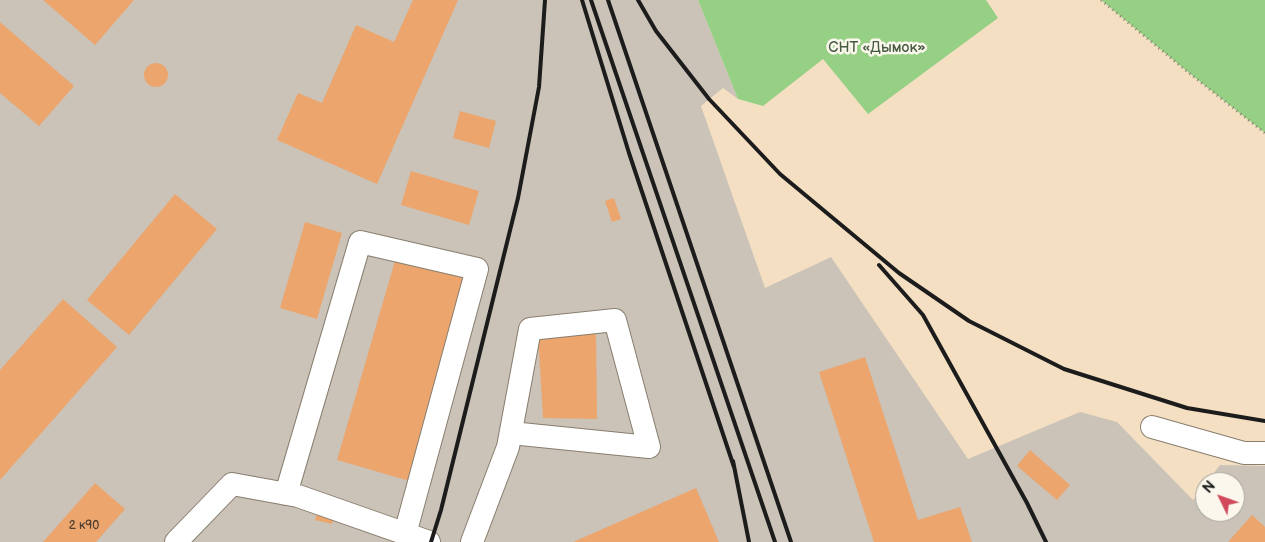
<!DOCTYPE html>
<html>
<head>
<meta charset="utf-8">
<style>
  body { margin:0 }
  #map { position:relative; width:1265px; height:542px; overflow:hidden; background:#f4dfc2; font-family:"Balsamiq Sans",sans-serif }
  canvas { display:block }
  .north { position:absolute; left:1195px; top:472px; width:50px; height:50px; box-sizing:border-box; background:#fbf7ec; border:1px solid #a29f99; border-radius:50%; rotate:312deg; font-size:14px; font-weight:700; line-height:20px; text-align:center; color:#1c1c1c }
  .north::after { content:''; display:block; margin:auto; width:18px; height:22px; background:#d1495b; clip-path:polygon(50% 0,100% 100%,50% 72%,0 100%) }
</style>
</head>
<body>
<div id="map">
<canvas width="1265" height="542"></canvas>
<div class="north">N</div>
</div>
<script>
const ctx = document.querySelector('canvas').getContext('2d');
ctx.lineJoin = 'round';
function fill(path, color) { ctx.fillStyle = color; ctx.fill(path, 'evenodd'); }
const shape = rows => new Path2D(rows.map(r => 'M' + r).join(''));
function trace(path, color, width, dash) { ctx.strokeStyle = color; ctx.lineWidth = width; ctx.lineCap = dash ? 'butt' : 'round'; ctx.setLineDash(dash || []); ctx.stroke(path); }
function write(font, color, halo, rows, align = 'center') {
  ctx.font = font + ' "Balsamiq Sans",sans-serif'; ctx.lineWidth = 5; ctx.setLineDash([]); ctx.textBaseline = 'middle'; ctx.strokeStyle = halo; ctx.fillStyle = color; for (const [text, x, y, turn = 0] of rows) {
    ctx.save(); ctx.translate(x, y); ctx.rotate((+turn || 0) * Math.PI / 180); ctx.textAlign = isNaN(turn) ? turn : align; if (halo) ctx.strokeText(text, 0, 0); ctx.fillText(text, 0, 0); ctx.restore();
  }
}
fill(shape([
  [0,0,698,0,738,99,723,88,701,106,765,288,831,257,968,459,1080,412,1117,422,1193,500,1205,485,1205,512,1235,512,1235,482,1207,482,1220,465,1265,466,1265,542,0,542]
]), '#cbc3b8');
fill(shape([
  [698,0,986,0,998,18,868,114,823,59,763,106,738,99],
  [1101,0,1265,0,1265,133,1189,73]
]), '#95d085');
fill(shape([
  [43,0,134,0,95,45],
  [413,0,458,0,377,184,277,140,298,93,322,103,356,25,394,42],
  [0,22,74,86,39,126,0,93],
  '144 75a12 12 0 1 1 24 0a12 12 0 1 1-24 0Z',
  [460,111,496,121,489,148,453,138],
  [411,171,479,191,469,225,401,205],
  [175,194,217,229,129,335,87,300],
  [614,198,621,219,612,222,605,201],
  [305,222,342,233,317,319,280,308],
  [397,254,473,276,413,482,337,460],
  [63,299,117,347,0,480,0,370],
  [596,331,597,419,543,418,538,335],
  [865,357,918,520,960,507,972,542,874,542,819,372],
  [1030,450,1070,485,1057,500,1017,466],
  [95,483,125,509,96,542,43,542],
  [696,488,719,542,573,542],
  [318,508,335,513,332,524,315,520],
  [1252,515,1265,527,1265,542,1228,542]
]), '#eba56d');
const minor = shape([
  [1152,427,1244,453,1265,453],
  [286,494,360,242,477,269,405,534],
  [176,542,232,484,298,496,429,542],
  [472,542,508,447,530,329,615,320,649,447,511,433]
]);
trace(minor, '#887e6f', 24);
trace(shape([
  [1101,0,1189,73,1265,133]
]), '#887e6f', 3, [1, 4]);
trace(minor, '#fff', 22);
trace(shape([
  [582,0,629,153,734,467],
  [591,0,775,542],
  [608,0,791,542],
  [638,0,656,31,709,99,780,174,899,273,969,321,1064,369,1187,408,1265,421],
  [879,265,923,315,1027,503,1046,542],
  [733,461,749,542],
  [431,542,441,510,518,198,539,87,545,0]
]), '#1c1c1c', 4);
write('12px', '#503e30', null, [
  ["2 к90",84,526]
]);
write('15px', '#465b41', '#fbf7ec', [
  ["СНТ «Дымок»",877,48]
]);
</script>
</body>
</html>
